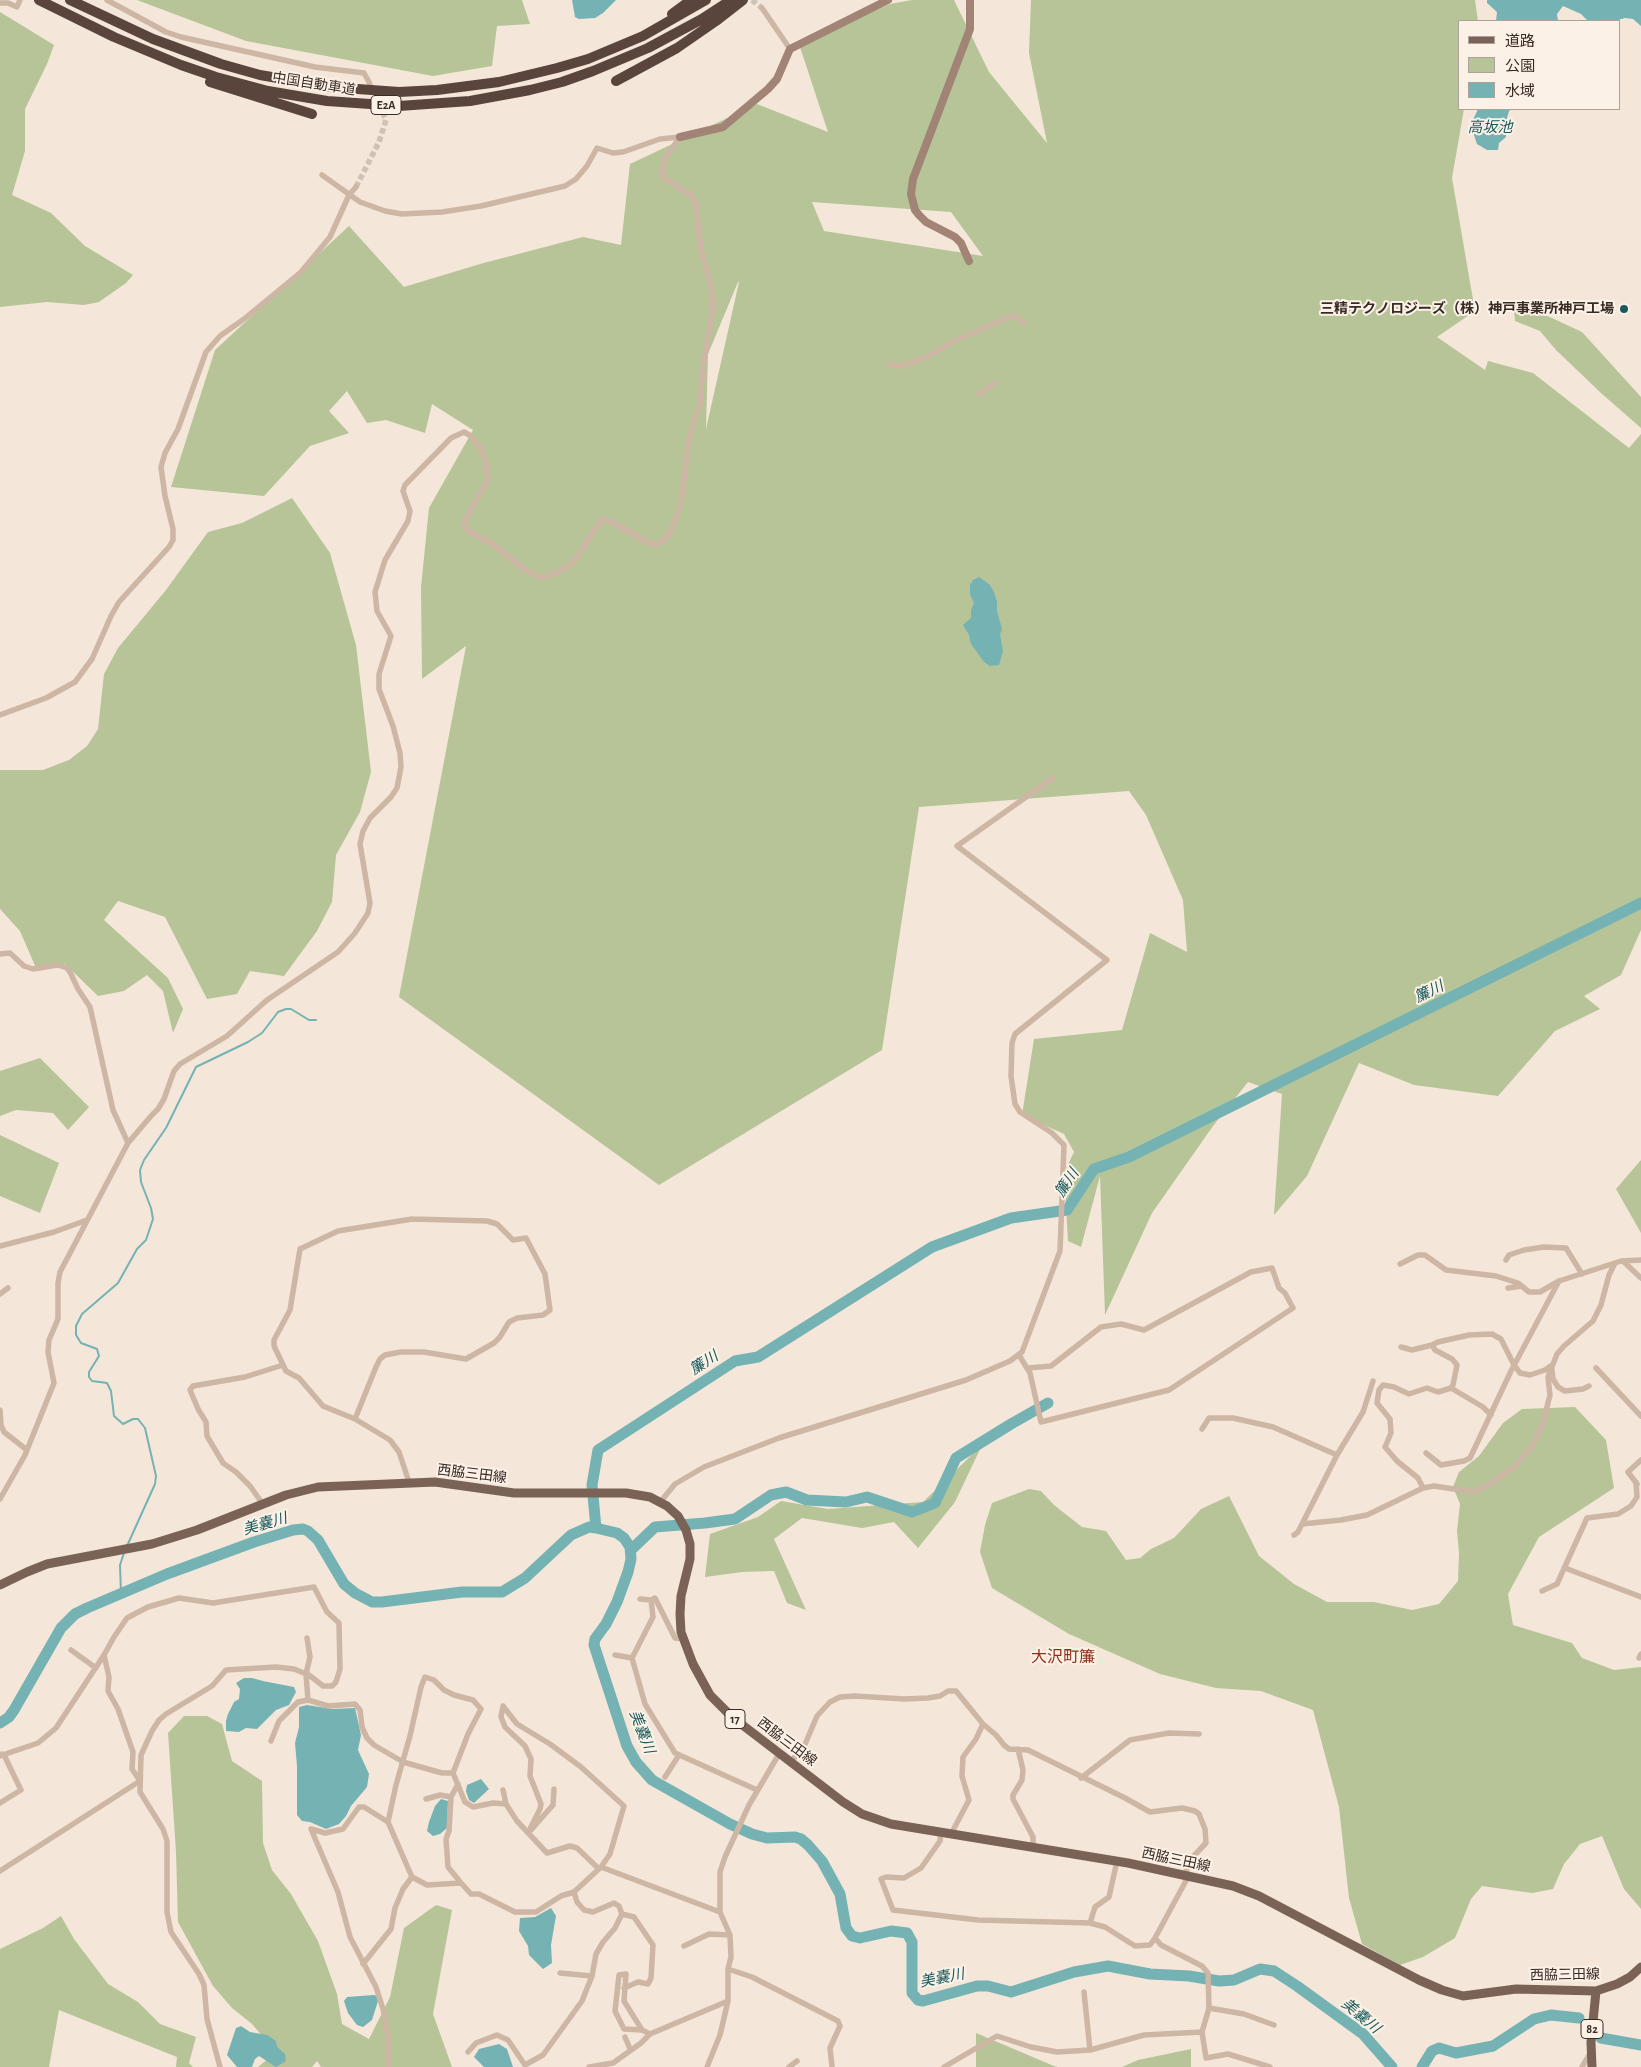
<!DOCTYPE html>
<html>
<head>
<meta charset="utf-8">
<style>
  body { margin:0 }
  #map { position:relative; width:1641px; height:2067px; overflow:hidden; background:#f4e7d9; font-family:"Alegreya Sans","Noto Sans JP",sans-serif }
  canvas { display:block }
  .legend { position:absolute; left:1458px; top:20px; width:162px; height:90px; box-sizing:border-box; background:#fbf1e6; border:1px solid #ada299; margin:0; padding:6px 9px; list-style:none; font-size:15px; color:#382b26 }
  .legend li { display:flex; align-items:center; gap:10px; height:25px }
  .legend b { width:25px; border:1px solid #ada299 }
</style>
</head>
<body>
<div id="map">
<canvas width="1641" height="2067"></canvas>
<ul class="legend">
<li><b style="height:6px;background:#7b6256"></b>道路</li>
<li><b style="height:14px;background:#b6c498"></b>公園</li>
<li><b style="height:14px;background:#75b2b4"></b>水域</li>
</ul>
</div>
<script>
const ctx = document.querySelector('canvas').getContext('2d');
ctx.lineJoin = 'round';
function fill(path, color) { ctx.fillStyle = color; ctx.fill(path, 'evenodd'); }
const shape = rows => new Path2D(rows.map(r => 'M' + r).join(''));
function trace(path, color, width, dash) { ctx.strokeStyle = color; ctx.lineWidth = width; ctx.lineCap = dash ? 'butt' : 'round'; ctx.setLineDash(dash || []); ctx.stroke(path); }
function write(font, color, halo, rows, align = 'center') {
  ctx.font = font + ' "Alegreya Sans","Noto Sans JP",sans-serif'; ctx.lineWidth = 4; ctx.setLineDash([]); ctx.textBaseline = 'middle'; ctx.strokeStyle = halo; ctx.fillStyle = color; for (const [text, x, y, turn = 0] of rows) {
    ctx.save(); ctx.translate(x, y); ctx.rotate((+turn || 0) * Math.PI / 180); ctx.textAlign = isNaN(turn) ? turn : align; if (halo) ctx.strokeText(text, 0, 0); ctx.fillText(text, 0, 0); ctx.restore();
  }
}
fill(shape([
  [137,0,522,0,530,24,497,26,492,66,433,76,246,41],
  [912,0,954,0,989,72,1047,143,1029,53,1031,0,1475,0,1478,21,1460,21,1460,109,1464,109,1452,178,1475,311,1437,337,1485,370,1488,361,1533,373,1629,448,1641,434,1641,930,1621,975,1584,996,1600,1009,1555,1031,1498,1096,1414,1085,1359,1063,1307,1176,1274,1215,1282,1094,1248,1082,1213,1126,1152,1213,1105,1315,1100,1176,1081,1247,1068,1241,1064,1173,1074,1152,1064,1134,1022,1115,1034,1039,1122,1030,1150,933,1187,952,1183,900,1146,815,1129,791,919,807,882,1050,659,1185,399,997,466,646,422,679,421,587,429,508,473,430,432,404,425,433,386,420,367,423,347,391,329,411,349,433,310,446,264,496,171,487,215,350,349,226,404,287,480,264,583,237,621,245,630,164,757,104,828,132,799,44,890,4],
  [812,202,951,212,983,256,824,231],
  [738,282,739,282,706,429,708,354],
  [0,12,54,45,47,64,25,109,25,151,12,195,51,213,85,246,133,275,126,283,99,302,84,305,47,302,0,307],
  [1513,300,1582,332,1641,397,1641,428,1601,393,1556,350,1540,331,1515,321],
  [292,498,330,553,356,645,371,772,360,812,336,855,332,902,317,931,284,976,250,971,237,994,207,999,165,917,118,901,104,920,168,978,183,1009,173,1033,163,991,147,975,124,991,98,996,65,964,36,968,20,931,0,909,0,770,43,770,69,760,87,746,98,729,104,674,118,648,166,590,208,532,242,523],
  [40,1058,89,1107,68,1130,53,1113,16,1110,0,1116,0,1071],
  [0,1135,59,1163,40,1213,0,1196],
  [1641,1160,1641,1233,1616,1189],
  [1575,1407,1606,1440,1614,1488,1539,1537,1508,1594,1513,1625,1572,1643,1582,1658,1614,1670,1641,1667,1641,1909,1624,1889,1602,1836,1580,1844,1564,1864,1553,1889,1532,1893,1482,1886,1471,1899,1455,1938,1423,1957,1400,1965,1362,1944,1349,1898,1339,1807,1313,1710,1261,1691,1216,1688,1160,1674,1069,1634,992,1588,980,1552,985,1525,992,1503,1029,1489,1041,1491,1054,1505,1082,1527,1106,1531,1126,1560,1140,1558,1151,1549,1174,1538,1201,1509,1229,1496,1259,1556,1294,1584,1327,1602,1374,1602,1412,1610,1439,1604,1458,1581,1459,1553,1457,1531,1460,1504,1453,1487,1459,1472,1479,1456,1503,1423,1522,1409],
  [982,1445,955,1502,918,1548,894,1522,862,1528,802,1518,774,1539,806,1610,787,1603,774,1571,742,1572,705,1577,710,1534,758,1517,781,1501,828,1509,923,1502],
  [184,1716,207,1716,222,1724,232,1761,262,1781,263,1843,272,1870,291,1894,318,1941,337,1994,342,2024,369,2039,390,1997,404,1928,436,1905,452,1910,433,2014,452,2067,321,2067,317,2061,312,2067,258,2067,269,2058,264,2038,252,2024,232,2008,213,1986,178,1922,176,1852,168,1733],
  [61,1916,74,1939,108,1984,138,2002,160,2024,196,2037,189,2063,193,2067,176,2067,177,2057,59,2010,49,2067,0,2067,0,1949,43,1928],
  [976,2033,1054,2066,1058,2067,976,2067],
  [1191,2049,1191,2067,1122,2067,1138,2060]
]), '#b6c498');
fill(shape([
  [572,0,616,0,603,13,595,18,579,19,575,17],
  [1487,0,1641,0,1641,26,1633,19,1625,18,1615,21,1587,20,1581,14,1563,6,1557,14,1558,21,1496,21,1497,12,1487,3],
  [1478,109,1512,109,1509,111,1506,122,1506,137,1499,143,1498,150,1487,150,1477,144,1473,132,1473,120],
  [979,577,990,585,994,592,997,602,997,611,1002,629,1000,634,1003,651,999,665,990,666,984,662,971,644,969,635,963,625,971,618,971,610,974,603,970,594,970,585,973,580],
  [244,1678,252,1678,263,1681,294,1687,296,1692,289,1705,276,1710,257,1729,246,1728,239,1732,226,1731,226,1721,228,1714,234,1702,239,1699,240,1689,236,1683],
  [307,1705,332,1709,355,1708,361,1735,358,1750,369,1774,367,1787,351,1806,346,1816,339,1824,326,1829,310,1822,302,1821,297,1815,297,1766,295,1743,299,1727,299,1707],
  [481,1779,489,1789,474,1803,469,1800,466,1791,467,1785],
  [441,1799,448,1801,447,1828,440,1834,433,1836,427,1831,429,1822,435,1806],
  [551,1908,556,1916,551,1945,552,1963,543,1969,529,1955,528,1946,519,1931,520,1918,535,1917],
  [374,1995,377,1996,378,2001,372,2020,363,2027,357,2025,348,2013,344,2001,347,1997],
  [241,2026,250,2032,267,2035,276,2041,277,2047,285,2054,286,2061,276,2067,259,2056,255,2059,252,2067,237,2067,227,2055,236,2028],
  [499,2044,507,2049,513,2067,484,2067,474,2057,479,2049]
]), '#75b2b4');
trace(shape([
  [127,1546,155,1484,156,1476,145,1428,138,1419,133,1419,123,1424,114,1416,111,1391,107,1383,92,1381,89,1377,89,1372,99,1356,97,1349,81,1343,76,1335,76,1326,82,1314,118,1283,137,1249,146,1240,153,1219,151,1208,141,1182,140,1170,144,1160,166,1128,196,1067,248,1042,262,1033,278,1012,286,1009,291,1009,309,1020,316,1020],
  [121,1593,120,1565,124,1553]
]), '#75b2b4', 2);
trace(shape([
  [596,1528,592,1485,598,1450,735,1361,758,1357,932,1247,1011,1218,1067,1210,1094,1169,1129,1157,1641,903],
  [632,1549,655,1527,705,1523,735,1519,771,1495,786,1492,807,1500,846,1502,867,1497,912,1512,935,1503,956,1458,1011,1424,1048,1403],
  [0,1723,9,1717,14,1710,61,1628,75,1614,87,1608,167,1574,254,1542,293,1530,303,1529,308,1531,318,1540,344,1584,355,1593,372,1602,382,1602,462,1592,502,1592,525,1578,571,1535,589,1527,596,1528,617,1533,624,1538,630,1547,631,1559,628,1572,617,1602,606,1624,595,1639,594,1645,627,1746,636,1762,652,1780,730,1824,752,1834,767,1838,795,1837,801,1839,808,1845,822,1861,840,1894,846,1928,852,1936,860,1938,891,1931,907,1933,912,1942,912,1993,918,2000,923,2001,977,1986,988,1986,1011,1992,1074,1972,1108,1966,1150,1974,1189,1976,1219,1981,1234,1980,1260,1969,1274,1971,1297,1986,1363,2034,1392,2067],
  [1601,2038,1641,2045],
  [1422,2067,1432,2051,1439,2048,1456,2053,1493,2046,1534,2019,1551,2015,1579,2018]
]), '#75b2b4', 11);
trace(shape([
  [752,0,762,8],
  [356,187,379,142,386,120,369,82]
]), '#cec1b5', 5.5, [5.5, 3]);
trace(shape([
  [107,0,166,32,181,37,315,67,364,73,369,82],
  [0,3,8,3,17,7,20,0],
  [762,8,790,49],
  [322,175,360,202,385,211,402,214,442,212,481,206,565,186,576,179,587,166,597,148,613,153,623,152,660,139,680,137],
  [889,364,902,366,929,356,954,341,1014,315,1024,323],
  [978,394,996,383],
  [0,715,46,698,75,682,92,659,111,616,119,602,169,547,173,540,173,529,165,496,161,467,165,453,178,429,206,352,220,336,244,319,301,272,330,237,349,195,356,187],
  [0,954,10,953,24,966,33,969,58,965,67,968,70,972,78,989,90,1007,113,1110,128,1143],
  [412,1219,487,1221,497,1224,513,1240,526,1238,545,1274,550,1310,543,1315,517,1318,509,1322,500,1337,494,1343,466,1359,424,1352,401,1352,385,1355,380,1359,376,1367,355,1419,323,1406,299,1378,286,1371,274,1346,274,1340,290,1310,300,1249,338,1231,412,1219],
  [0,1246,54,1232,87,1220],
  [1506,1260,1509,1255,1524,1250,1544,1247,1566,1248,1582,1274],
  [1623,1261,1641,1278],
  [1400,1264,1418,1255,1425,1255,1446,1270,1496,1276,1518,1283,1529,1292,1540,1292,1559,1281],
  [1508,1288,1522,1286],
  [0,1294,8,1288],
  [1401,1347,1412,1350,1432,1345],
  [1019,1355,1030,1373,1041,1422,1169,1390,1293,1308,1285,1293,1279,1288,1272,1268,1251,1272,1144,1330,1121,1324,1101,1327,1051,1366,1028,1368],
  [1596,1368,1641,1416],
  [1552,1370,1553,1379,1558,1387,1565,1391,1583,1389,1589,1386],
  [0,1410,1,1425,4,1432,27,1450],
  [1491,1415,1483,1407,1451,1388,1453,1385,1457,1365,1452,1359,1435,1350,1432,1345,1438,1342,1469,1335,1492,1334,1501,1339,1514,1365,1520,1373,1530,1375,1545,1370,1552,1365],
  [355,1419,390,1440,399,1452,409,1482],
  [1202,1429,1209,1418,1233,1418,1273,1427,1337,1455],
  [1426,1453,1441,1465,1464,1461,1470,1458,1511,1371,1559,1281,1615,1263],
  [1637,1484,1628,1472,1641,1460],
  [1423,1488,1418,1478,1397,1461,1385,1447,1391,1433,1390,1419,1377,1403,1379,1390,1383,1385,1394,1387,1409,1394,1427,1388,1438,1392,1451,1388],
  [0,1499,25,1455,54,1383,48,1352,49,1340,58,1319,58,1283,60,1272,128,1143,151,1116,158,1109,164,1099,174,1071,180,1064,227,1036,267,1000,338,952,355,933,368,913,370,903,360,844,363,831,370,818,391,797,397,788,401,767,400,753,393,726,379,689,379,674,391,636,377,611,375,592,385,560,408,521,410,511,403,491,405,485,451,438,464,432,471,436,481,449,486,464,488,480,464,522,465,526,468,531,494,545,527,571,541,578,556,573,573,563,602,519,612,522,647,542,657,545,668,536,675,521,682,498,689,438,700,404,703,368,713,308,711,285,701,250,696,204,691,195,664,178,662,173,665,158,680,137],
  [661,1501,675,1484,704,1467,779,1438,966,1380,1010,1361,1022,1352,1060,1251,1064,1145,1052,1133,1020,1112,1015,1104,1011,1076,1012,1043,1015,1034,1107,960,957,846,1053,778],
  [262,1503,250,1486,236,1472,223,1463,207,1436,206,1422,198,1409,190,1390,193,1386,245,1377,283,1365],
  [1302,1524,1341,1520,1367,1515,1423,1488,1434,1486,1474,1492,1490,1484,1513,1468,1532,1446,1543,1423,1550,1395,1548,1377,1557,1354,1564,1346,1593,1321,1601,1305,1609,1275,1615,1263,1621,1261,1641,1260],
  [1294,1535,1298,1532,1337,1455,1363,1412,1373,1381],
  [1565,1568,1641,1597],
  [1542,1591,1557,1584,1587,1518,1618,1514,1631,1506,1637,1497,1636,1482],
  [640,1599,651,1600],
  [307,1638,310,1657,306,1674,308,1700],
  [683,1639,675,1638,655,1598,651,1600,653,1617,632,1658,645,1704,675,1753,757,1790],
  [71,1650,96,1668],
  [104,1655,109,1677,108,1691,118,1709,133,1752,132,1769,140,1781],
  [615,1655,632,1658],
  [1639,1658,1641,1654],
  [271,1741,279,1721,298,1702,308,1700,328,1706,355,1704,360,1710,362,1727,367,1738,374,1745,403,1762,442,1773,453,1773],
  [1018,1749,1023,1770,1022,1780,1013,1795,1013,1799,1033,1837,1033,1847],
  [0,1756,38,1743,56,1728,104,1655,114,1637,127,1618,148,1607,179,1598,213,1603,314,1587,327,1612,339,1623,340,1669,336,1682,332,1686,323,1686,309,1675,294,1669,276,1667,226,1670,212,1686,166,1714,159,1720,152,1731,141,1755,140,1792,163,1829,167,1841,167,1912,171,1932,199,1974,204,1985,207,2019,220,2067],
  [790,1762,803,1749,817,1716,830,1702,840,1697,855,1696,904,1699,928,1698,940,1696,948,1691,956,1691,983,1724,996,1735,1004,1745,1009,1749,1028,1750,1125,1798,1150,1812,1182,1808,1195,1811,1199,1814,1205,1829,1206,1843,1188,1862,1186,1868,1188,1877,1155,1938,1161,1945,1202,1966,1208,1973,1209,2008,1202,2032,1206,2058,1228,2054,1270,2067],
  [665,1777,679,1755],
  [1081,1778,1130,1740,1169,1733,1199,1734],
  [458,1784,451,1797,449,1831,446,1839,448,1867,461,1883],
  [503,1790,506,1804],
  [426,1799,440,1795,451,1797],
  [0,1803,21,1790,4,1755,2,1754],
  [388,1822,364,1807,359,1807,343,1829,325,1833,311,1829,338,1892,350,1937,376,1987,383,2009,388,2035,388,2067],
  [531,1830,553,1805,554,1789],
  [941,1832,940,1841,921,1868,904,1878,886,1877,881,1879,893,1910,978,1920,1090,1923,1105,1927,1135,1946,1150,1945,1155,1938],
  [528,1833,540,1809,541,1804,530,1776,531,1759,525,1746,505,1727,501,1717,503,1706,517,1724,550,1744,581,1767,624,1806,610,1854,601,1867],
  [951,1834,969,1800,962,1776,963,1757,976,1739,983,1724],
  [599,1869,577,1848,570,1846,547,1853,517,1821,506,1804,493,1803,473,1807,465,1802,453,1773,468,1734,481,1709,473,1700,454,1695,444,1690,434,1680,425,1677,421,1687,410,1736,396,1785,388,1822,412,1877,427,1885,461,1883,471,1894,479,1894,515,1912,536,1912,561,1896,574,1892,601,1867,720,1912],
  [0,1871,140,1781],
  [574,1892,577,1902,584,1910,593,1912,614,1903,619,1906,622,1914,634,1917,653,1945,651,1978,648,1984,638,1982,624,1988],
  [1090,1923,1095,1907,1109,1897,1117,1861],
  [684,1946,709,1934,730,1935],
  [363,1964,391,1929,395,1908,403,1889,412,1877],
  [728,1969,752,1977,838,2021,840,2026,830,2048,832,2067],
  [560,1973,592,1976],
  [1084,1992,1090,2050],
  [1209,2008,1244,2014,1274,2025],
  [642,2030,624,2001,626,1974,619,1975,615,2011,624,2029,642,2030,650,2034],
  [625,2037,630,2049],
  [468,2052,476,2043,497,2035,508,2040,525,2065,543,2055,582,2001,592,1976,596,1954,603,1942,615,1928,622,1914],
  [589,2067,613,2063,641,2043,650,2034,728,2001],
  [707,2067,720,2035,728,2001,728,1969,731,1957,730,1935,720,1912,720,1872,725,1857,749,1805,779,1754],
  [789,2067,797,2061],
  [944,2067,997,2036,1031,2047,1057,2052,1090,2050,1144,2035,1202,2032],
  [1582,2067,1591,2052]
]), '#cdb6a4', 5.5);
trace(shape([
  [680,137,723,127,768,89,777,79,790,49,888,0],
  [969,261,961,243,955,237,926,222,919,215,915,210,911,194,913,179,970,29,970,0]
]), '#a18475', 8);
trace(shape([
  [0,1585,27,1572,47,1564,152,1544,197,1530,286,1495,318,1487,435,1482,514,1493,626,1493,650,1497,667,1506,678,1516,686,1530,690,1544,690,1559,681,1596,680,1614,681,1632,693,1664,710,1695,732,1717,843,1802,862,1814,891,1824,1128,1863,1233,1886,1259,1896,1419,1980,1442,1990,1463,1996,1516,1989,1596,1991,1617,1984,1630,1977,1641,1967],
  [1592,2067,1591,2042,1596,1991]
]), '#7b6256', 9);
trace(shape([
  [39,0,114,37,181,65,216,77,268,91,327,101,399,106,470,101,530,90,562,82,593,71,648,48,702,19,731,0],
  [70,0,153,39,221,64,260,75,330,87,399,92,437,90,499,82,557,68,588,59,643,36,706,0],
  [672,14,691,0],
  [616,81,677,48,716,21,743,0],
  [210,82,312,114]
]), '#5a453c', 10);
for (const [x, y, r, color] of [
  [1624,309,5,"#185a5d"]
]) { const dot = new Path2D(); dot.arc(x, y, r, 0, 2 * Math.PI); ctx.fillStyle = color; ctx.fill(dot); trace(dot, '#fbf1e6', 2); }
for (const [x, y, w] of [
  [386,105,30],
  [735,1719,20],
  [1592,2029,22]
]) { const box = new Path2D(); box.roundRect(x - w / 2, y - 9.5, w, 19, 4); ctx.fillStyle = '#fbf1e6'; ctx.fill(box); trace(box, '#382b26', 1); }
write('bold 12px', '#382b26', null, [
  ["E2A",386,105],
  ["17",735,1719],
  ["82",1592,2029]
]);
write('14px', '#382b26', '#fbf1e6', [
  ["中国自動車道",314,84,9],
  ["西脇三田線",472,1474,7],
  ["西脇三田線",787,1742,37],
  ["西脇三田線",1176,1860,12],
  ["西脇三田線",1565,1975,-1]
]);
write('bold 14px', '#382b26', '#fbf1e6', [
  ["三精テクノロジーズ（株）神戸事業所神戸工場",1614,309]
], 'right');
write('italic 15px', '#185a5d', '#fbf1e6', [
  ["高坂池",1490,127],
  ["簾川",1429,992,-26],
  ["簾川",1067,1183,-57],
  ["簾川",704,1363,-33],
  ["美嚢川",265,1524,-16],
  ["美嚢川",642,1732,69],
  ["美嚢川",942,1978,-11],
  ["美嚢川",1361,2016,40]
]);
write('16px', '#8f3117', '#fbf1e6', [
  ["大沢町簾",1063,1657]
]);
</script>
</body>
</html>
